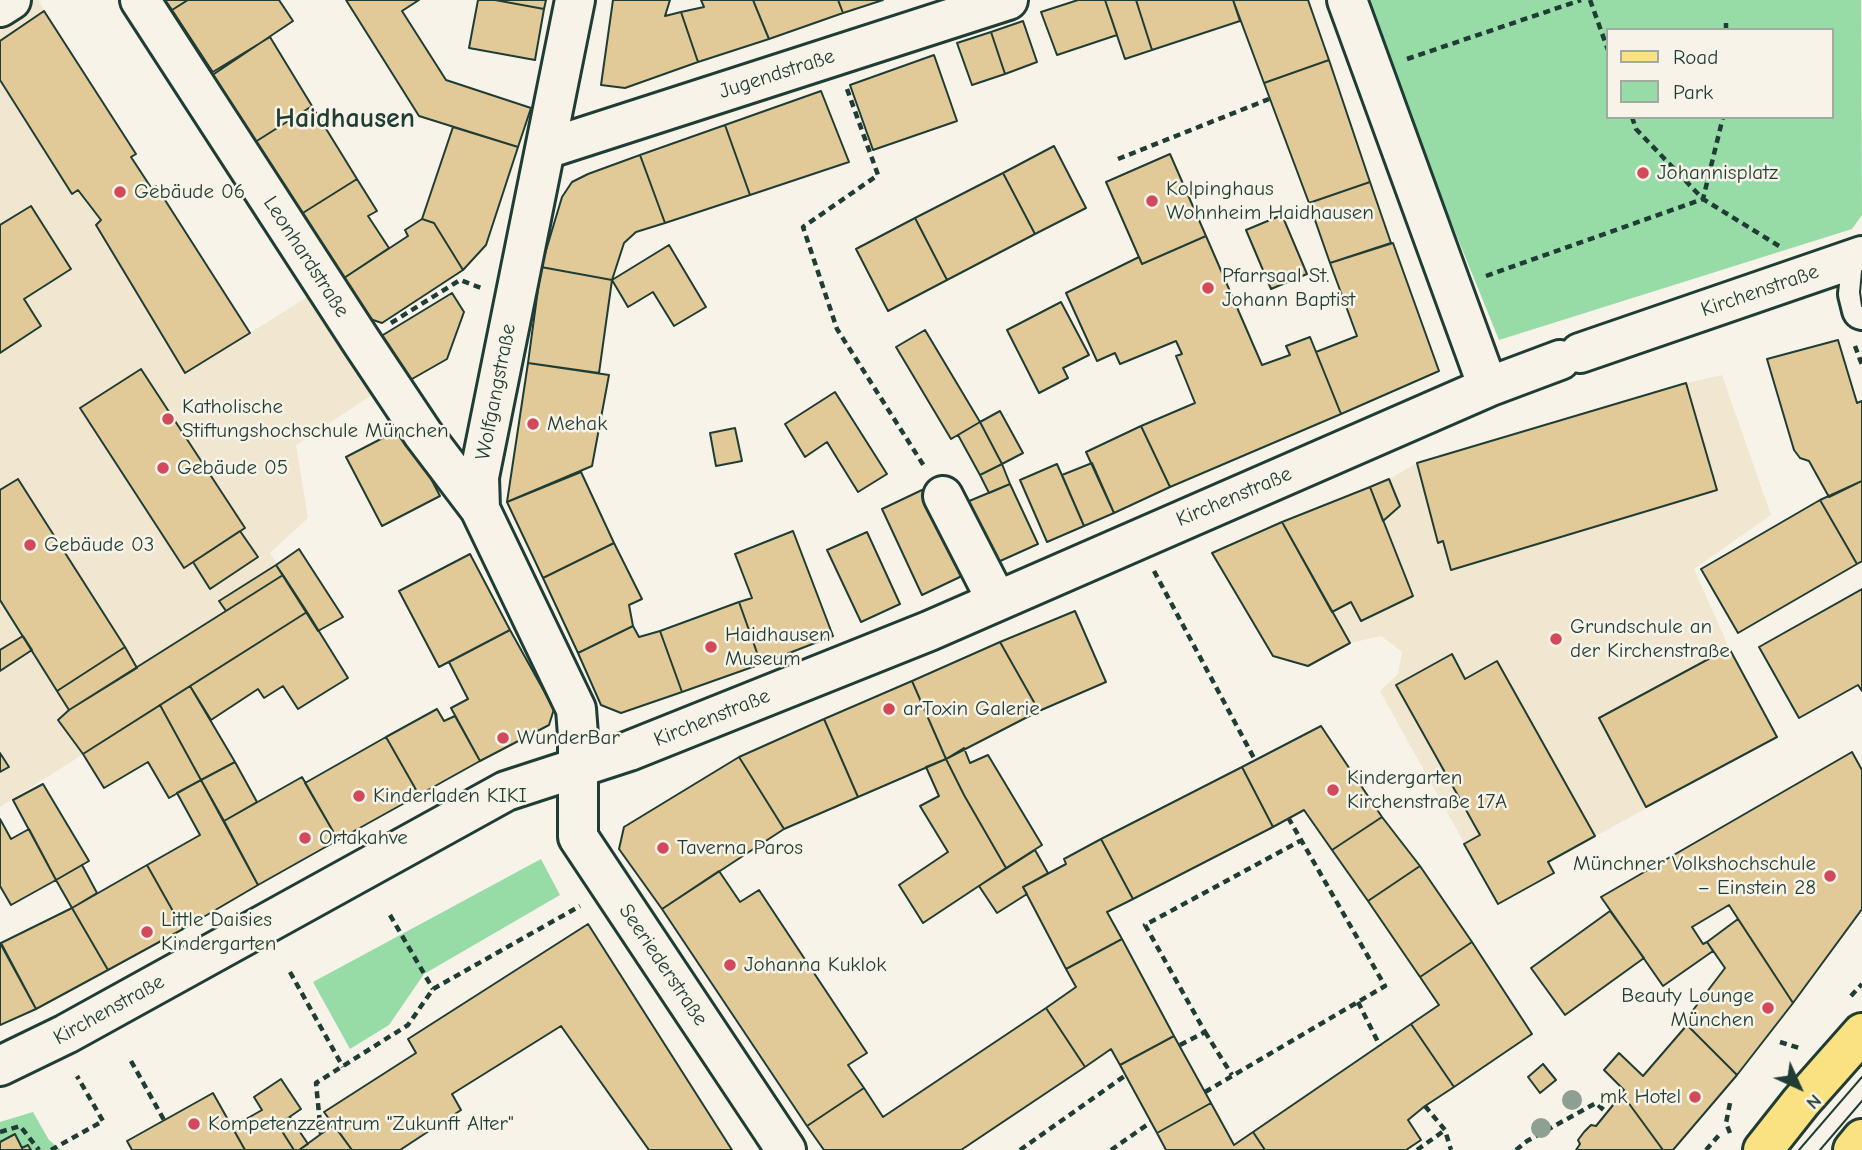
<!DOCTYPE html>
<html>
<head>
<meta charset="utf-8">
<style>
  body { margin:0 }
  #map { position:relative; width:1862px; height:1150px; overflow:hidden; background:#f7f3e8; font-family:"Comic Neue",sans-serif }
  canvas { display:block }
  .legend { position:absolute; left:1606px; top:28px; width:228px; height:91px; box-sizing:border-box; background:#f7f3e8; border:2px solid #a1aaa0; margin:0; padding:9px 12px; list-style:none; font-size:21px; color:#1f3d34 }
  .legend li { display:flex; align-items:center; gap:14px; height:35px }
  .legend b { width:35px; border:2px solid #a1aaa0 }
  .north { position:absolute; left:1764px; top:1052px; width:70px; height:70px; -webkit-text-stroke:5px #f7f3e8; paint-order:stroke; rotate:135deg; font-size:19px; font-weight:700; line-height:28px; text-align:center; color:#1f3d34 }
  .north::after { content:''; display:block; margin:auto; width:24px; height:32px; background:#1f3d34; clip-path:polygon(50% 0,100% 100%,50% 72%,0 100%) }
</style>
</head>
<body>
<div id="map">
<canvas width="1862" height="1150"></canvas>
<ul class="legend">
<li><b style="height:9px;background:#fae181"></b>Road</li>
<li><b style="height:19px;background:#97dba7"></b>Park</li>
</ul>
<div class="north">N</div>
</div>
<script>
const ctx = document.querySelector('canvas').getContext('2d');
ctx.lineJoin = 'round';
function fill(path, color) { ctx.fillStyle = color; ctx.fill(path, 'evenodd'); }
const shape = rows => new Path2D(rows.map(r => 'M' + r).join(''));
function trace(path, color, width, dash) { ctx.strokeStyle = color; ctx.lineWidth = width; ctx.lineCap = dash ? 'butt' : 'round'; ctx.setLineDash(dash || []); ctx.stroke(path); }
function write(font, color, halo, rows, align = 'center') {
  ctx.font = font + ' "Comic Neue",sans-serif'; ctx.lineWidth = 5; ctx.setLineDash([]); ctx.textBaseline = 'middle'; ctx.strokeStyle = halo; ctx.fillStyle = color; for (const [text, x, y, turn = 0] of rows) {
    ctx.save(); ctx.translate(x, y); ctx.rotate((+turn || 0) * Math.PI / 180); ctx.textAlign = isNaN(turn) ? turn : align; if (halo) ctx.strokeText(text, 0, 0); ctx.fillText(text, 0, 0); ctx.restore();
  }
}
fill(shape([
  [0,0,38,0,136,154,132,157,152,188,156,186,250,333,307,297,375,393,296,445,308,518,270,553,307,612,0,807],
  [1722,375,1771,515,1694,569,1729,648,1777,737,1548,862,1554,873,1498,904,1380,691,1398,674,1402,652,1381,636,1350,643,1282,522,1389,479,1417,463,1686,383]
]), '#f1e7d0');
fill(shape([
  [1361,0,1861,0,1862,215,1852,229,1499,340],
  [1608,30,1832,30,1832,117,1608,117],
  [541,859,560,895,424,974,389,1025,350,1049,313,982],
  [33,1112,49,1140,61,1150,0,1150,0,1122]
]), '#97dba7');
const building = shape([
  [165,0,188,0,172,10,165,0],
  [188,0,279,0,293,21,214,74,172,10,188,0],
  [346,0,419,0,402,11,446,80,531,108,518,147,419,116,346,0],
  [478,0,495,0,544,9,535,60,469,48,478,0],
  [495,0,546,0,544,9,495,0],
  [613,0,670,0,665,16,681,12,698,62,625,88,601,85,613,0],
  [701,0,753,0,769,39,698,62,681,12,704,7,701,0],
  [753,0,838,0,843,13,769,39,753,0],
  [838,0,883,0,843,13,838,0],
  [1078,0,1105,0,1117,35,1057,55,1041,12,1078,0],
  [1105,0,1136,0,1152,50,1125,59,1105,0],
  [1136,0,1233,0,1240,21,1152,50,1136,0],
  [1233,0,1308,0,1329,60,1264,83,1233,0],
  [44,11,136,154,131,157,152,189,156,186,250,333,185,373,96,225,101,220,78,190,72,194,0,80,0,41,44,11],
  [1023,21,1037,62,1005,74,991,32,1023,21],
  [991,32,1005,74,972,85,957,43,991,32],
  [270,37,312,106,252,144,208,75,270,37],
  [934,55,957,121,873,150,850,85,934,55],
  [1329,60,1370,182,1309,203,1264,83,1329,60],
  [821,91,849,162,750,195,725,125,821,91],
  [312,106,357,179,298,216,252,144,312,106],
  [725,125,750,195,665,223,640,155,725,125],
  [453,127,518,147,486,245,463,270,434,223,422,219,453,127],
  [1054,146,1086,208,1035,234,1003,173,1054,146],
  [1170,154,1206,236,1142,264,1106,182,1170,154],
  [640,155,665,223,636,232,624,243,612,280,541,267,562,197,572,182,588,174,640,155],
  [1003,173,1035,234,947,280,915,218,1003,173],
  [357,179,377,211,368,216,389,248,341,280,298,216,357,179],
  [1370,182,1391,243,1330,263,1309,203,1370,182],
  [31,206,71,269,24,299,41,326,0,353,0,225,31,206],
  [1282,215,1307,274,1271,289,1246,230,1282,215],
  [915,218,947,280,888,311,856,249,915,218],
  [422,219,434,223,463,270,382,323,367,318,341,280,408,236,405,230,422,219],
  [1206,236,1262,365,1290,355,1286,346,1310,337,1341,414,1170,487,1141,426,1195,403,1176,356,1182,354,1176,341,1120,364,1115,353,1097,361,1066,293,1139,257,1142,264,1206,236],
  [1393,243,1439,371,1341,414,1316,352,1357,336,1330,263,1393,243],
  [669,245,706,307,674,326,653,292,628,307,612,280,669,245],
  [541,267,612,280,599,373,528,363,541,267],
  [452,293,464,312,447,359,405,383,378,338,452,293],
  [1061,302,1089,355,1063,368,1068,378,1039,393,1007,330,1061,302],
  [925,330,980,422,951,439,896,347,925,330],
  [1838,340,1857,403,1862,401,1862,481,1829,497,1809,461,1800,458,1794,450,1767,359,1838,340],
  [528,363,609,375,592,466,507,502,528,363],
  [141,369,245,528,184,568,80,408,141,369],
  [1686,383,1717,490,1451,570,1443,541,1438,543,1417,463,1686,383],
  [835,392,887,474,858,492,827,442,805,457,785,424,835,392],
  [1000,411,1023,453,1002,464,980,422,1000,411],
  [980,422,1002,464,980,475,958,435,980,422],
  [1141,426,1170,487,1114,513,1086,452,1141,426],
  [404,427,440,496,382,526,346,457,404,427],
  [735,428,742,461,716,466,710,433,735,428],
  [1092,463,1114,513,1084,526,1062,475,1092,463],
  [1002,464,1010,484,989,493,980,475,1002,464],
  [1057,464,1084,526,1047,542,1020,480,1057,464],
  [581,472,614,543,543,578,507,502,581,472],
  [18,479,125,647,57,691,0,600,0,490,18,479],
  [1389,479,1400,506,1383,521,1370,487,1389,479],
  [1862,481,1862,561,1857,564,1820,500,1862,481],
  [1010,484,1038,544,989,566,962,504,1010,484],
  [1370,487,1413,596,1361,621,1351,602,1332,612,1282,522,1370,487],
  [922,490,962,576,922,595,882,509,922,490],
  [1820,500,1857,564,1738,633,1701,569,1820,500],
  [1282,522,1350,643,1308,666,1273,656,1212,553,1282,522],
  [240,531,258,557,210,589,193,562,240,531],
  [793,531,833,636,761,664,739,602,752,598,735,554,793,531],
  [867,532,900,604,861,622,827,550,867,532],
  [614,543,642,599,629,605,633,626,578,653,543,578,614,543],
  [299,549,343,617,318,631,276,565,299,549],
  [470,554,510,630,439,667,399,591,470,554],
  [276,565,283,575,226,611,219,601,276,565],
  [283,575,307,612,83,754,58,720,69,710,283,575],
  [1862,589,1862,691,1858,685,1799,718,1759,647,1862,589],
  [739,602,761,664,682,692,660,631,739,602],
  [1075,611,1106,682,1039,711,1000,642,1075,611],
  [307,612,348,678,298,709,283,686,264,698,258,689,211,720,190,686,307,612],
  [633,626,639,637,660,631,682,692,621,713,601,705,578,653,633,626],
  [510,630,554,709,549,725,480,761,451,708,468,699,449,662,510,630],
  [23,636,32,650,0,671,0,650,23,636],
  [1000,642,1039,711,946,759,912,681,1000,642],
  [125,647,137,668,69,710,57,691,125,647],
  [1729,648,1777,737,1646,807,1599,718,1729,648],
  [1452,654,1465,679,1497,661,1595,836,1548,862,1554,873,1498,904,1464,844,1480,835,1396,685,1452,654],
  [912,681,946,759,858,797,824,719,912,681],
  [190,686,235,762,201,780,160,705,190,686],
  [160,705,201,780,169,798,148,762,104,788,83,754,160,705],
  [437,709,444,721,455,716,480,761,419,795,386,737,437,709],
  [824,719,858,797,784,829,739,757,824,719],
  [1321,726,1382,817,1332,850,1304,810,1273,827,1242,767,1321,726],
  [386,737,419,795,338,840,305,783,386,737],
  [964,748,970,763,988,755,1042,845,1006,868,964,795,946,759,964,748],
  [1852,752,1862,770,1862,909,1793,1003,1729,905,1692,927,1703,944,1707,942,1713,951,1663,986,1601,897,1852,752],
  [0,753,9,767,0,772,0,753],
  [739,757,784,829,662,909,619,849,624,827,739,757],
  [946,759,964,795,1006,868,923,923,899,885,948,852,920,806,939,796,926,767,946,759],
  [235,762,257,802,224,821,201,780,235,762],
  [1242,767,1273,827,1133,899,1101,839,1242,767],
  [302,777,338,840,258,885,224,821,302,777],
  [201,780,258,885,183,929,147,865,200,835,177,793,201,780],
  [43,784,89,861,56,880,13,800,43,784],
  [1382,817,1420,866,1368,901,1332,850,1382,817],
  [0,819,11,839,29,829,56,880,11,905,0,886,0,819],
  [1101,839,1133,899,1107,912,1122,939,1066,969,1023,887,1066,864,1064,859,1101,839],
  [1035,850,1048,873,1023,887,1027,894,997,913,979,886,1035,850],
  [82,865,97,893,72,908,56,880,82,865],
  [147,865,183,929,108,970,72,908,147,865],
  [1420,866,1472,942,1420,977,1368,901,1420,866],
  [719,871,740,902,759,890,867,1053,848,1065,864,1088,807,1126,662,909,719,871],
  [72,908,108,970,36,1009,1,943,72,908],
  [1610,911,1644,958,1565,1015,1531,968,1610,911],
  [1738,919,1793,1003,1737,1075,1684,1022,1725,968,1707,942,1738,919],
  [588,924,732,1150,649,1150,561,1026,452,1094,461,1110,400,1150,352,1150,324,1112,416,1053,408,1039,588,924],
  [1122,939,1174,1036,1120,1065,1111,1049,1085,1067,1046,1008,1076,987,1066,969,1122,939],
  [1472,942,1532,1034,1454,1087,1411,1024,1439,1005,1420,977,1472,942],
  [0,943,36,1009,0,1025,0,943],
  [1046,1008,1085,1067,961,1150,824,1150,807,1126,864,1088,883,1117,1046,1008],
  [1411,1024,1454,1087,1425,1106,1408,1120,1421,1140,1406,1150,1265,1150,1253,1132,1411,1024],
  [1687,1025,1737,1075,1673,1150,1663,1150,1622,1094,1624,1090,1604,1070,1619,1053,1643,1076,1687,1025],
  [1174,1036,1211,1103,1157,1133,1120,1065,1174,1036],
  [1543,1064,1556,1080,1540,1093,1528,1077,1543,1064],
  [281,1079,301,1109,278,1125,294,1150,245,1150,232,1127,262,1110,254,1097,281,1079],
  [213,1093,245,1150,132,1150,127,1141,213,1093],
  [1622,1094,1663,1150,1576,1150,1580,1144,1578,1140,1584,1132,1591,1125,1596,1126,1622,1094],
  [1211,1103,1234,1145,1253,1132,1265,1150,1166,1150,1157,1133,1211,1103],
  [290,1117,308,1144,299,1150,294,1150,278,1125,290,1117],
  [334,1125,352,1150,299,1150,321,1134,334,1125],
  [15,1134,22,1148,28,1145,31,1150,0,1150,0,1142,15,1134]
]);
fill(building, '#e2ca98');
trace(building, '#1f3d34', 2);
const minor = shape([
  [140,0,361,341,423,434,480,509],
  [575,0,479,477,480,509,576,709,578,735,578,837,786,1150],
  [1347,0,1488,387],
  [0,7,11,0],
  [546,149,1008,0],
  [1862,260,1858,294,1862,310],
  [1580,353,1862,256],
  [943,496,997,601],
  [0,1066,66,1034,506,791,629,751,929,631,1488,387,1560,360]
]);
const major = shape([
  [1763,1150,1801,1102,1862,1033],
  [1853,1150,1862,1139]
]);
trace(minor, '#1f3d34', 44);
trace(major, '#1f3d34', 44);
trace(shape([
  [1590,0,1608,50],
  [1726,30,1726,19],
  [1407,59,1581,0],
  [847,89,878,175,803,227,837,329,924,466],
  [1632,117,1636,129,1703,199,1779,246],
  [1118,159,1269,99],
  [1486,276,1703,199,1723,117],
  [391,323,460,280,481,288],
  [1855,346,1862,365],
  [1154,571,1255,760],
  [390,915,433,989],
  [290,972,343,1067],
  [1851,996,1862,984],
  [1358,1002,1380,1046],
  [1205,1032,1232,1075],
  [1780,1042,1799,1048],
  [1180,1045,1205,1032,1145,925,1300,841],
  [131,1061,164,1120],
  [1205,1092,1385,986,1289,819],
  [1425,1106,1445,1130,1451,1150],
  [0,1132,20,1126,39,1150],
  [1730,1133,1726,1123,1730,1103],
  [321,1134,316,1083,408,1025,433,989,580,906],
  [51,1150,103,1121,77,1076],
  [1020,1150,1126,1075],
  [1111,1150,1151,1122],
  [1417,1150,1445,1130],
  [1516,1150,1527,1141,1596,1103,1607,1113],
  [1706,1150,1720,1134]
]), '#1f3d34', 4.5, [7, 5]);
trace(minor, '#f7f3e8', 38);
trace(major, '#fae181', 38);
trace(shape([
  [1862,271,1860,292,1862,306],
  [1799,1150,1862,1077],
  [1820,1150,1862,1101]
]), '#1f3d34', 2);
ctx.fillStyle = '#8da092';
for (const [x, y] of [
  [1572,1100],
  [1541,1128]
]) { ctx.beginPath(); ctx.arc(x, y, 10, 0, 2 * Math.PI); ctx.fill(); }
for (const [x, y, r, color] of [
  [1643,173,7,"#d1495b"],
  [120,192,7,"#d1495b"],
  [1152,201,7,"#d1495b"],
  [1208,288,7,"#d1495b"],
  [168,419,7,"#d1495b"],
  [533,424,7,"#d1495b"],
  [163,468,7,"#d1495b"],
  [30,545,7,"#d1495b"],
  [1556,639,7,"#d1495b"],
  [711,647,7,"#d1495b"],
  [889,709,7,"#d1495b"],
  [503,738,7,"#d1495b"],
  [1333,790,7,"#d1495b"],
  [359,796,7,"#d1495b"],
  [305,838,7,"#d1495b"],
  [663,848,7,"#d1495b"],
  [1830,876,7,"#d1495b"],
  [147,932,7,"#d1495b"],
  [730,965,7,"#d1495b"],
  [1768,1008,7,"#d1495b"],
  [1695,1097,7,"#d1495b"],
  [194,1124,7,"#d1495b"]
]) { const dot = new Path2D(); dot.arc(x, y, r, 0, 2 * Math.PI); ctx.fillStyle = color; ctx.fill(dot); trace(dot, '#f7f3e8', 2.5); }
write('21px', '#1f3d34', '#f7f3e8', [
  ["Jugendstraße",777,74,-18],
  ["Leonhardstraße",306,257,57],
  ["Kirchenstraße",1760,291,-19],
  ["Wolfgangstraße",496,392,-79],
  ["Kirchenstraße",1234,497,-23],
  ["Kirchenstraße",712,718,-22],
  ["Seeriederstraße",663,965,56],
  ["Kirchenstraße",109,1010,-29]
]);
write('21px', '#1f3d34', '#f7f3e8', [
  ["Johannisplatz",1657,173],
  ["Kolpinghaus",1166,189],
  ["Wohnheim Haidhausen",1166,213],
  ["Gebäude 06",134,192],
  ["Pfarrsaal St.",1222,276],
  ["Johann Baptist",1222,300],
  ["Katholische",182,407],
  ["Stiftungshochschule München",182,431],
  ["Mehak",547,424],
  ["Gebäude 05",177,468],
  ["Gebäude 03",44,545],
  ["Grundschule an",1570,627],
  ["der Kirchenstraße",1570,651],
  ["Haidhausen",725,635],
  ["Museum",725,659],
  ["arToxin Galerie",903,709],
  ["WunderBar",517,738],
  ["Kindergarten",1347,778],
  ["Kirchenstraße 17A",1347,802],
  ["Kinderladen KIKI",373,796],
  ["Ortakahve",319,838],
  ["Taverna Paros",677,848],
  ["Münchner Volkshochschule",1816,864,"right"],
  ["– Einstein 28",1816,888,"right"],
  ["Little Daisies",161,920],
  ["Kindergarten",161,944],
  ["Johanna Kuklok",744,965],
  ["Beauty Lounge",1754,996,"right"],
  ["München",1754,1020,"right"],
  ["mk Hotel",1681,1097,"right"],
  ["Kompetenzzentrum \"Zukunft Alter\"",208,1124]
], 'left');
write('bold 28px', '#1f3d34', '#f7f3e8', [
  ["Haidhausen",345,119]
]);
</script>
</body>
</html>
